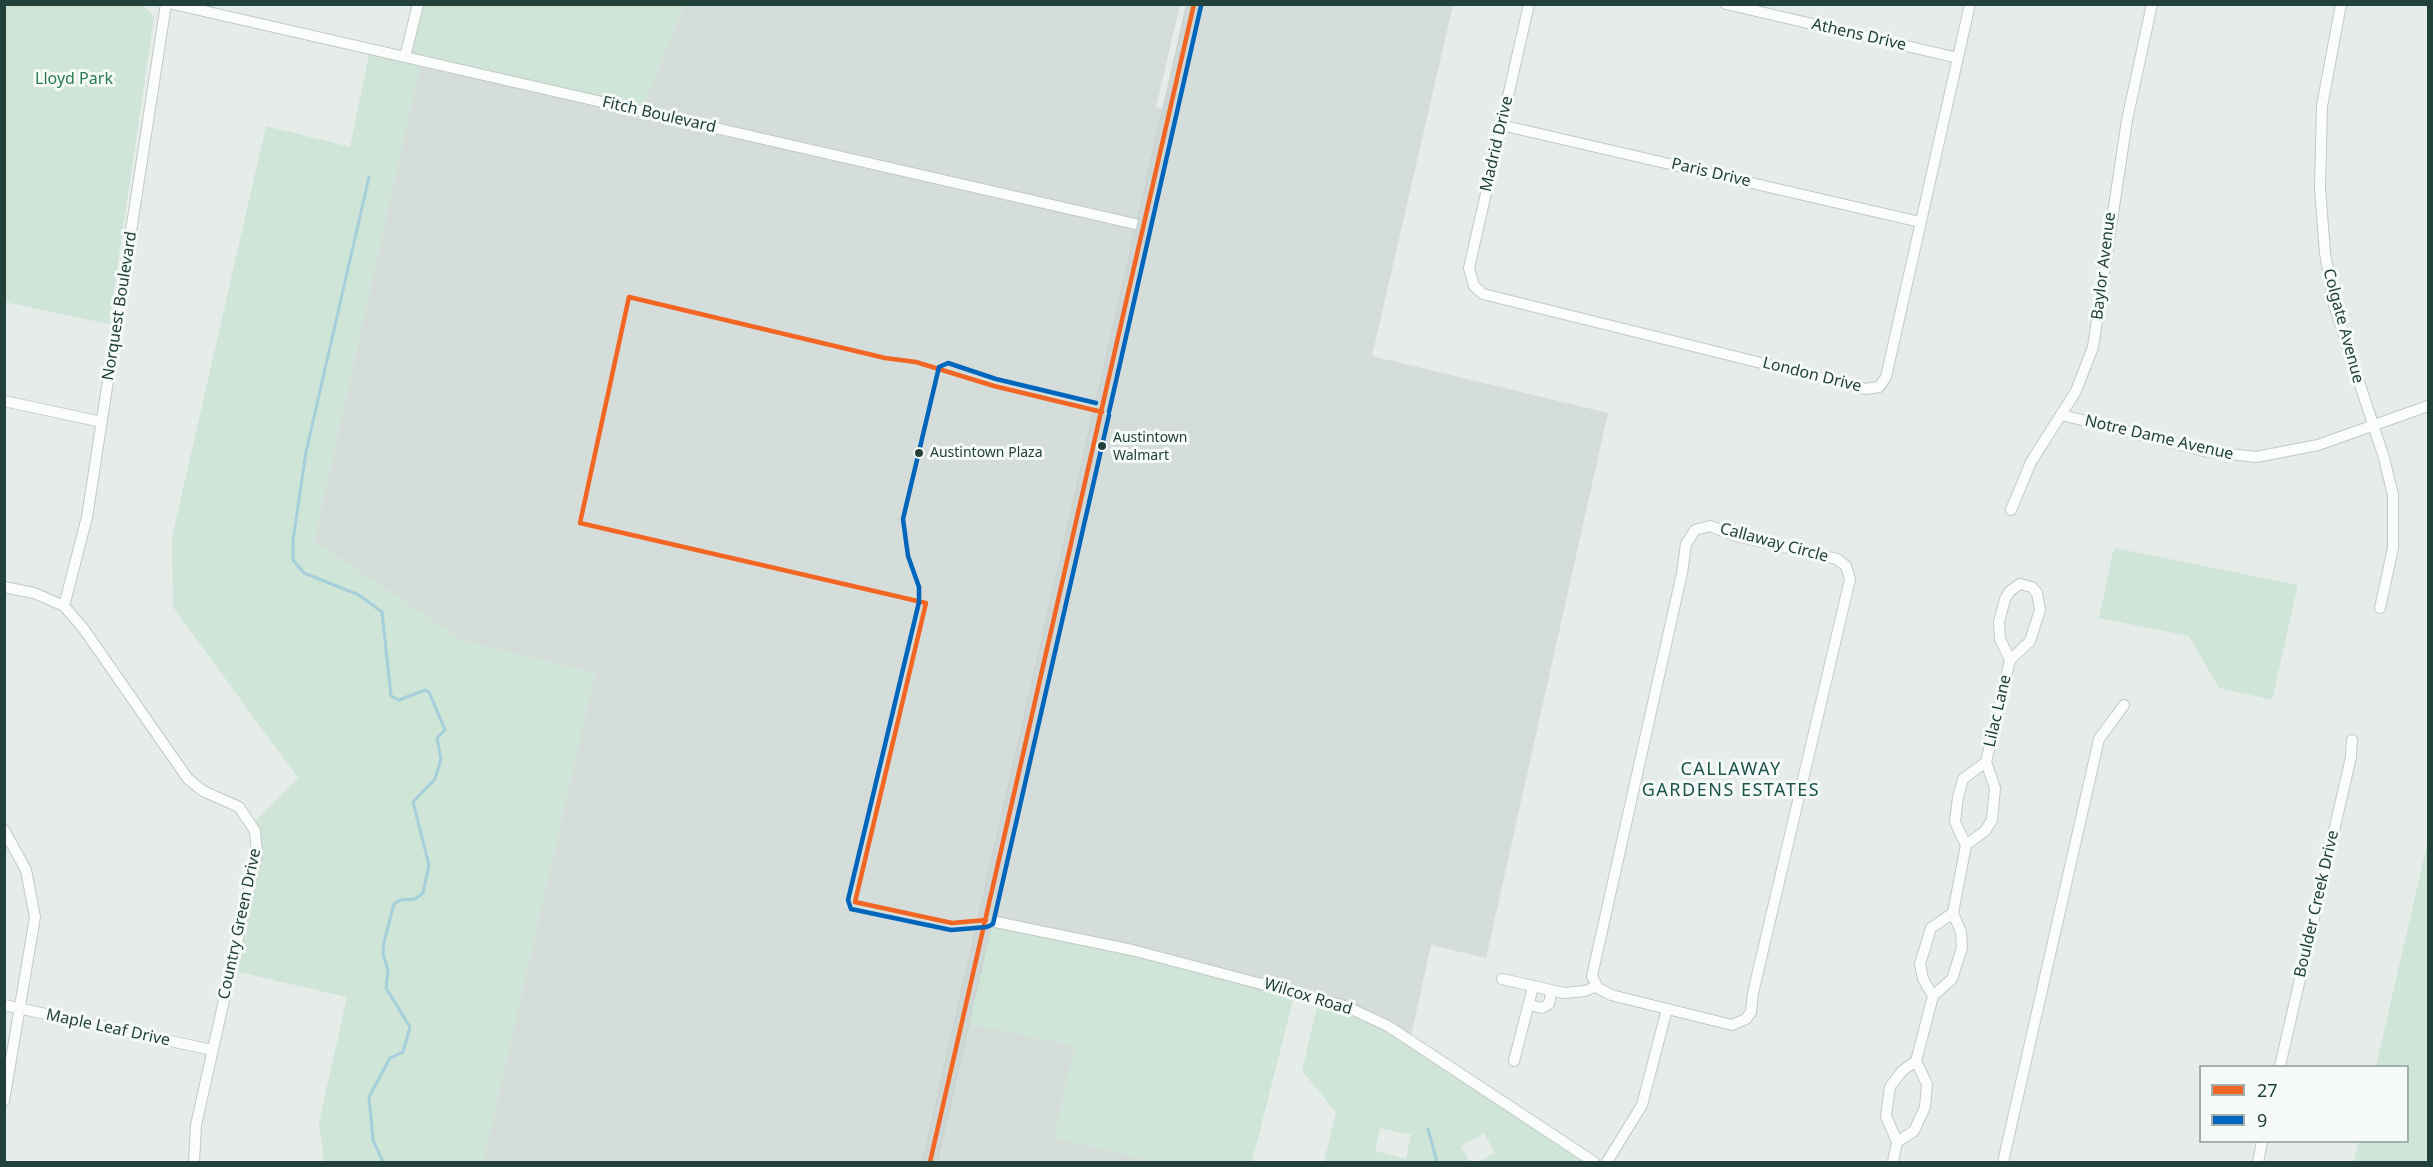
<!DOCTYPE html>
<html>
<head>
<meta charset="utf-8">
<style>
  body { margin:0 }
  #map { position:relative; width:2433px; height:1167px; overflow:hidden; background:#e6ece9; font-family:"Noto Sans",sans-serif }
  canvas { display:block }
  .frame { position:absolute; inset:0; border:6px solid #22413b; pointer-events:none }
  .legend { position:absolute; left:2199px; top:1065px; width:210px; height:78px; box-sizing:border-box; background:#f5faf8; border:2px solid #a1b0ac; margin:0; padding:8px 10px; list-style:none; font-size:18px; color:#22413b }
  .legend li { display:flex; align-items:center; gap:12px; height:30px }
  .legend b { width:30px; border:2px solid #a1b0ac }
</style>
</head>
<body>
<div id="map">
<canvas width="2433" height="1167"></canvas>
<div class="frame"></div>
<ul class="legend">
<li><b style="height:8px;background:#f26522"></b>27</li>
<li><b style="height:8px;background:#0065bd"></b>9</li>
</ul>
</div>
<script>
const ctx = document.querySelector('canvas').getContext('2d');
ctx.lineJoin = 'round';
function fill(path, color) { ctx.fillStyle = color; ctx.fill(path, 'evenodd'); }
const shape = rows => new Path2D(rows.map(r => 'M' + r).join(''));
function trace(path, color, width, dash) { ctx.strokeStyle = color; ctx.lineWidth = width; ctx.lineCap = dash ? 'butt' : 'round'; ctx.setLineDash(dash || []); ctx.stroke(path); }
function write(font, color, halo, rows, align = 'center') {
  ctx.font = font + ' "Noto Sans",sans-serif'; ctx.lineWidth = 6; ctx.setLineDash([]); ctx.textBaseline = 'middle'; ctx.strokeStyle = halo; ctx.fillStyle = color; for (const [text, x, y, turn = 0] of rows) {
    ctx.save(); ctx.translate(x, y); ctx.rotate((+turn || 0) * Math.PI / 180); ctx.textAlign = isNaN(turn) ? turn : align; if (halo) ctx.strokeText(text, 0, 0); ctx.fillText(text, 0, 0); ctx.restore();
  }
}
fill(shape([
  [754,4,765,7,766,4,1180,5,1156,107,1170,111,1194,5,1453,5,1372,356,1608,413,1486,958,1431,945,1410,1041,1295,992,963,1022,1075,1046,1054,1138,1158,1162,483,1162,595,673,463,641,314,541,421,61,641,111,684,5]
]), '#d4ddd9');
fill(shape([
  [135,4,145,7,154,17,109,324,5,302,5,5],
  [418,5,684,5,641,111,421,61,314,541,463,641,595,673,483,1162,324,1162,319,1122,347,997,230,970,257,853,252,824,298,778,173,607,172,537,266,126,350,147,370,50,405,57],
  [2114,548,2298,585,2272,700,2219,688,2189,636,2099,618],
  [2428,841,2428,1162,2354,1162,2359,1142,2408,1142,2408,1066,2376,1066],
  [986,920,1295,992,1252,1162,1158,1162,1054,1138,1075,1046,962,1022],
  [1319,998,1367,1016,1594,1162,1478,1162,1495,1153,1484,1133,1461,1146,1470,1162,1324,1162,1336,1112,1302,1071],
  [1380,1128,1411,1135,1406,1159,1375,1151]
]), '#cfe5d7');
trace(shape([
  [369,177,306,452,293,540,293,560,304,573,359,595,382,612,391,696,399,700,425,690,429,692,445,730,437,738,441,759,435,779,413,802,429,865,423,893,415,899,400,900,394,904,384,942,383,954,388,970,386,988,410,1027,403,1052,390,1058,369,1097,373,1140,383,1162],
  [1428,1129,1437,1162]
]), '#a5cfdb', 3);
const minor = shape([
  [173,4,1144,226],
  [1529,4,1469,268,1474,286,1483,294,1866,389,1879,387,1886,377,1970,4],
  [1726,4,1958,58],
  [2341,4,2322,106,2320,188,2325,253,2334,305,2384,458,2393,495,2393,548,2380,608],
  [405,57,418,4],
  [1501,125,1920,222],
  [4,401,102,422],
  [2062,415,2204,451,2256,457,2318,445,2428,406],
  [2011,510,2031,462,2076,391,2093,347,2127,120,2152,4],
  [1710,526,1736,536,1837,559,1846,566,1850,579,1753,993,1751,1012,1746,1019,1732,1025,1611,995,1598,988,1592,976,1682,573,1686,544,1695,530,1710,526],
  [2020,584,2032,587,2037,593,2040,610,2030,641,2010,660,2000,639,1999,622,2005,599,2010,591,2020,584],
  [4,587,34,593,64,606,83,628,188,779,203,791,239,807,255,831,257,853,196,1125,194,1162],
  [64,606,87,517,166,4],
  [4,830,26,870,35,917,4,1101],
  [1966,845,1985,831,1992,820,1995,788,1986,762,2010,660],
  [986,920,1132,950,1345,1006,1388,1026,1594,1162],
  [1502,979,1564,993,1585,991,1597,986],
  [1933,996,1923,979,1920,964,1931,928,1953,913],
  [4,1005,212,1050],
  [1530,1005,1542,1008,1549,1004,1551,992],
  [1514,1061,1533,987],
  [2280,1066,2351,757,2352,740],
  [1897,1142,1914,1131,1925,1107,1927,1084,1916,1061,1933,996,1952,979,1962,948,1961,932,1953,913,1966,845,1955,822,1958,797,1963,779,1986,762],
  [1607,1162,1642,1105,1667,1009],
  [1893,1162,1897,1142,1886,1116,1890,1087,1902,1071,1916,1061],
  [2003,1162,2099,739,2124,705],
  [2258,1162,2262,1142]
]);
const major = shape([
  [930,1162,1194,4]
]);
trace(minor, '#c3c9c7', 12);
trace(major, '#c2cbc8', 15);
trace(minor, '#fbfcfc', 10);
trace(major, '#ced7d5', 14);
trace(shape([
  [580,523,629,297,885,358,916,362,994,386,1102,412],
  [580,523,926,603],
  [855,902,926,603],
  [855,902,952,923,986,920],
  [930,1162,1194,4]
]), '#f26522', 4.5);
trace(shape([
  [1096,403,996,379,948,363,939,367,903,519,908,556,919,587,919,602,848,900,851,909,951,930,987,927,993,924,1109,415],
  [1109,412,1201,6]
]), '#0065bd', 4.5);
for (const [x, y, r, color] of [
  [1102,446,5,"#22413b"],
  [919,453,5,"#22413b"]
]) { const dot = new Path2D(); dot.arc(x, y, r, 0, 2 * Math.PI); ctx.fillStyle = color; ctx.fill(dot); trace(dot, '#f5faf8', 2); }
write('14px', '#22413b', '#f5faf8', [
  ["Austintown",1113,438],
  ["Walmart",1113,456],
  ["Austintown Plaza",930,453]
], 'left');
write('16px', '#22413b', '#f5faf8', [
  ["Athens Drive",1859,35,13],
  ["Fitch Boulevard",659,115,13],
  ["Madrid Drive",1497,144,-77],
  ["Paris Drive",1711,173,13],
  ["Baylor Avenue",2104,266,-83],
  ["Norquest Boulevard",120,306,-81],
  ["Colgate Avenue",2343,326,75],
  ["London Drive",1812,375,14],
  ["Notre Dame Avenue",2159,438,13],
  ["Callaway Circle",1774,543,15],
  ["Lilac Lane",1998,711,-77],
  ["Boulder Creek Drive",2317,904,-77],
  ["Country Green Drive",240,924,-78],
  ["Wilcox Road",1308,997,17],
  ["Maple Leaf Drive",108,1028,12]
]);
write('16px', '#2a7a50', '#f5faf8', [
  ["Lloyd Park",74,79]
]);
ctx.letterSpacing = '1.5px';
write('18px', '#1c544c', '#f5faf8', [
  ["CALLAWAY",1731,770],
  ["GARDENS ESTATES",1731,791]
]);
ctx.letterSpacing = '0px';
</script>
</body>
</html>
